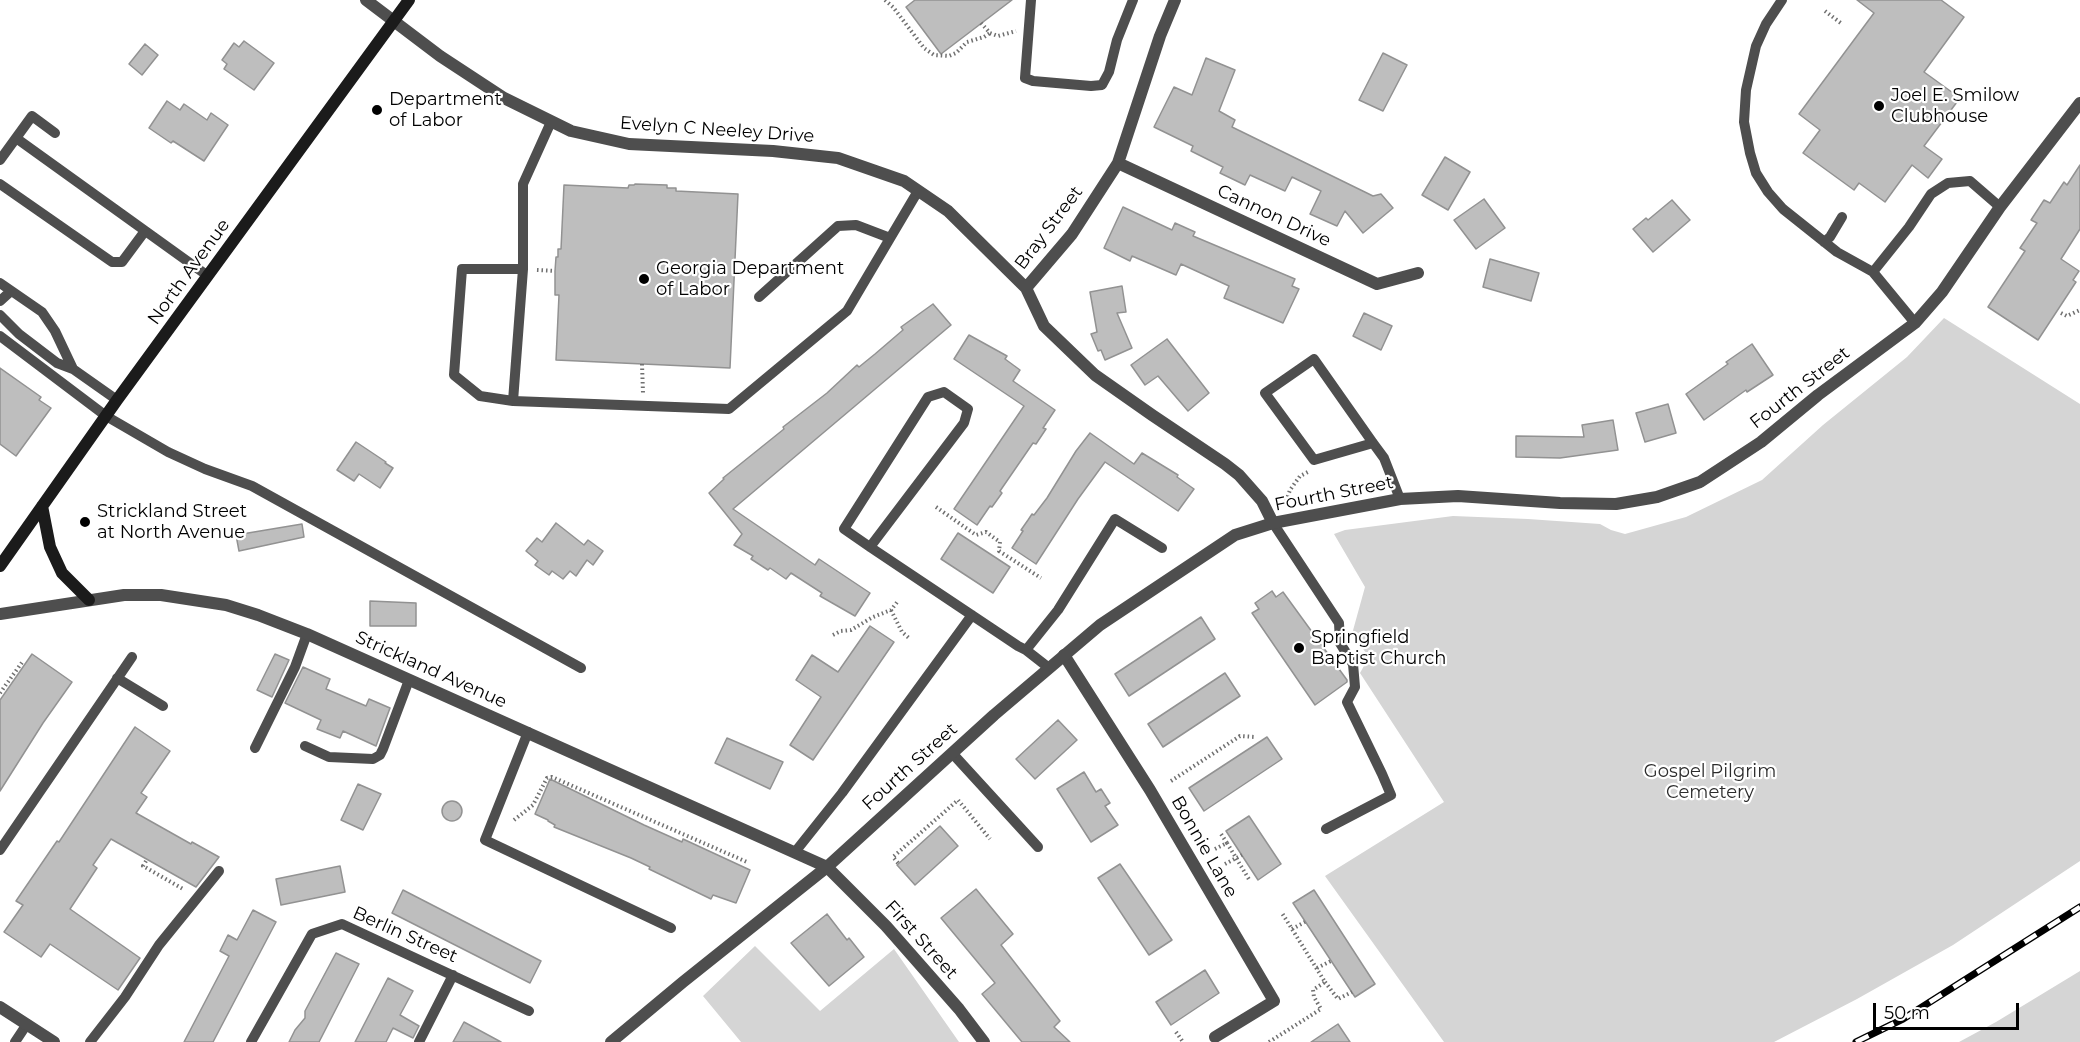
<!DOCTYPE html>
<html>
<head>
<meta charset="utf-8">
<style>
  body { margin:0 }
  #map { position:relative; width:2080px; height:1042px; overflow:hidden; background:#fff; font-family:Montserrat,sans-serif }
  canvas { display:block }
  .scale { position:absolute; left:1873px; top:1003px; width:146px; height:27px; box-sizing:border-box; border:3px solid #000; border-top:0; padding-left:8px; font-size:18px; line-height:21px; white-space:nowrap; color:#000; -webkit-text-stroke:4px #fff; paint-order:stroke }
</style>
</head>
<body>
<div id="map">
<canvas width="2080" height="1042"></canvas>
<div class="scale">50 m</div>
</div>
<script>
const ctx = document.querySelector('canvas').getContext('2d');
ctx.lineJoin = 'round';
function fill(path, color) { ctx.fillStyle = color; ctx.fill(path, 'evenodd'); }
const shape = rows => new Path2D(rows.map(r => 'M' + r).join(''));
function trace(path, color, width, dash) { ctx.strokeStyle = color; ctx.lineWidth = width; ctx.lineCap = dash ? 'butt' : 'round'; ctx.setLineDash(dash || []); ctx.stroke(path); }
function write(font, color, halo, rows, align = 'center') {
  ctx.font = font + ' Montserrat,sans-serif'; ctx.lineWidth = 4.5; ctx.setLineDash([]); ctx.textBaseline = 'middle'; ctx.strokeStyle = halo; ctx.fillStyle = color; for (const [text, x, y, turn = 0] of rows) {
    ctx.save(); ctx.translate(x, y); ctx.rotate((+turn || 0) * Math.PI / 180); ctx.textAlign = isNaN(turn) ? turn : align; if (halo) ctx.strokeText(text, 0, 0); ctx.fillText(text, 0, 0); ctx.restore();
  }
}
fill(shape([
  [1944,318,2080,404,2080,861,1953,945,1857,999,1774,1042,1444,1042,1325,876,1444,802,1360,673,1369,657,1352,634,1365,587,1334,534,1345,530,1453,516,1528,519,1600,524,1611,530,1625,534,1686,517,1762,480,1823,425,1907,357],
  [755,946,820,1011,894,949,959,1042,741,1042,703,996],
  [2080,971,2080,1042,1959,1042,1996,1022]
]), '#d5d5d5');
const building = shape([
  [915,0,1012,0,941,54,906,7,915,0],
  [1857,0,1941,0,1964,17,1924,72,1960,98,1924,146,1942,159,1928,178,1912,165,1885,202,1859,183,1854,190,1803,153,1820,130,1799,114,1874,13,1857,0],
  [244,41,274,63,254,90,224,69,227,64,222,60,234,43,239,47,244,41],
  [145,44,158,55,142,75,129,64,145,44],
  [1383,53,1407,65,1383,111,1359,100,1383,53],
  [1206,58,1235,70,1219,111,1235,120,1232,127,1373,196,1381,194,1393,208,1363,233,1345,211,1337,226,1310,214,1321,191,1292,177,1285,191,1250,175,1245,185,1220,173,1223,167,1191,151,1193,146,1154,127,1174,87,1192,95,1206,58],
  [167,101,180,110,184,104,207,120,211,113,228,125,204,161,173,141,171,143,149,128,167,101],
  [1445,157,1470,172,1448,210,1422,195,1445,157],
  [2080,165,2080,229,2061,259,2079,271,2073,280,2076,282,2038,340,1988,307,2025,251,2020,248,2037,223,2031,220,2044,200,2050,203,2064,182,2067,185,2080,165],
  [635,184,667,185,667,188,676,188,676,191,738,194,730,368,556,360,559,295,555,295,555,271,556,257,558,257,558,249,561,249,564,185,628,188,629,185,634,185,635,184],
  [1484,199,1505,228,1476,249,1454,220,1484,199],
  [1672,200,1690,220,1653,252,1633,229,1646,218,1648,220,1672,200],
  [1123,207,1172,230,1175,223,1195,232,1193,236,1295,279,1292,286,1299,289,1283,323,1224,298,1229,286,1181,264,1176,275,1132,256,1130,261,1104,248,1123,207],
  [1490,259,1539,273,1531,301,1483,287,1490,259],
  [1122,286,1126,312,1117,313,1132,348,1105,360,1101,350,1098,351,1091,334,1097,332,1090,292,1122,286],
  [933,304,951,325,733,509,815,565,819,559,870,593,855,616,820,596,822,593,791,573,786,579,770,568,768,570,751,559,753,556,734,545,742,534,709,493,724,479,723,478,784,429,783,427,827,393,857,365,859,367,875,354,903,330,901,327,933,304],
  [1364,313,1392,326,1381,350,1353,336,1364,313],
  [969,335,1007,356,1005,359,1020,370,1013,381,1055,410,1043,428,1046,429,1036,444,1033,443,1000,491,1002,493,992,507,990,506,977,525,954,509,1024,406,954,359,969,335],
  [1167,339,1209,393,1188,411,1158,376,1145,385,1131,365,1167,339],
  [1752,344,1773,375,1747,392,1746,390,1704,420,1686,394,1728,364,1726,362,1752,344],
  [0,368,41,397,39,400,51,408,16,456,0,444,0,368],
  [1668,404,1676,433,1645,442,1636,413,1668,404],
  [1613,420,1618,450,1560,458,1516,457,1516,436,1584,437,1582,425,1613,420],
  [1090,433,1134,464,1142,453,1178,475,1177,477,1194,489,1178,511,1105,462,1078,499,1036,564,1012,548,1023,531,1021,530,1028,520,1032,514,1034,515,1047,498,1076,451,1090,433],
  [356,442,386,462,385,463,393,468,380,488,359,474,354,481,337,470,356,442],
  [556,523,584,545,588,540,603,551,593,565,587,560,576,576,570,571,563,579,552,571,549,575,535,565,538,561,526,551,537,538,542,542,556,523],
  [302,524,304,537,239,551,236,535,302,524],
  [958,533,1010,567,993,593,941,559,958,533],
  [1272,591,1276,597,1283,592,1347,680,1347,682,1315,705,1252,613,1259,609,1255,603,1272,591],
  [370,601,416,603,416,626,370,626,370,601],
  [1201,617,1215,639,1129,696,1115,674,1201,617],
  [870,626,894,642,813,760,790,745,821,697,796,680,812,655,838,672,870,626],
  [32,654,72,682,43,723,0,791,0,700,32,654],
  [275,654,289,660,272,697,257,690,275,654],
  [303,667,330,679,326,689,366,706,369,699,390,708,376,746,343,731,340,738,317,729,321,720,285,703,303,667],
  [1225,673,1240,696,1163,747,1148,724,1225,673],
  [1058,720,1077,740,1035,779,1016,759,1058,720],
  [135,727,170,751,141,793,147,797,136,813,191,844,192,842,219,857,196,887,111,839,93,865,97,868,70,909,140,958,118,990,50,944,41,957,4,932,23,905,16,901,57,841,59,842,135,727],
  [1267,737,1282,759,1204,811,1189,788,1267,737],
  [727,738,783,762,770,789,715,763,727,738],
  [1084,772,1096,792,1101,789,1110,803,1105,806,1118,825,1091,842,1057,789,1084,772],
  [550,779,644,825,682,842,683,839,750,870,736,903,713,895,711,899,649,869,650,867,631,858,554,827,555,825,548,821,548,820,535,814,550,779],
  [358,784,381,794,363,830,341,820,358,784],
  '442 811a10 10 0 1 1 20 0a10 10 0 1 1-20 0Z',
  [1249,816,1281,864,1258,880,1226,831,1249,816],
  [940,826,958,846,915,885,897,865,940,826],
  [1120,864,1172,940,1149,955,1098,878,1120,864],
  [340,866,345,892,281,905,276,879,340,866],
  [976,889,1013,934,1001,945,1060,1021,1054,1027,1070,1042,1022,1042,982,994,995,983,941,918,976,889],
  [403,890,541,961,530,983,392,913,403,890],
  [1314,890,1375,984,1355,997,1293,903,1314,890],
  [253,910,276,922,213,1042,184,1042,229,956,220,951,228,935,237,940,253,910],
  [827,914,847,940,849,938,864,957,829,986,791,943,827,914],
  [336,953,359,964,319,1042,289,1042,295,1030,305,1018,305,1011,336,953],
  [1205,970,1219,993,1171,1025,1156,1002,1205,970],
  [388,978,413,991,400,1015,419,1026,413,1038,393,1028,386,1042,355,1042,388,978],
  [464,1022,501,1042,453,1042,464,1022],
  [1338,1024,1350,1042,1311,1042,1338,1024]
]);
fill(building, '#bebebe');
trace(building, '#929292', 1.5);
trace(shape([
  [885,0,893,7,924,48,934,55,949,56,956,53,967,42,984,37,990,33],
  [1825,11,1842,24],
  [981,23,990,33,998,36,1016,31],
  [537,270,555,271],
  [2061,313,2067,316,2080,310],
  [642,364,643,393],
  [1286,501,1290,490,1300,476,1308,472],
  [936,507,976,535,986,532,1000,542,999,551,1041,578],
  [891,610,902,632,910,639],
  [833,635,841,631,851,630,873,617,891,610,898,601],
  [0,693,23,661],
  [1171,781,1240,736,1255,737],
  [514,820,533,805,547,778,552,777,747,862],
  [1227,843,1250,881],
  [1215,849,1227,843,1221,834],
  [146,861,143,866,183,889],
  [898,863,893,857,958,800,990,839],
  [1225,864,1242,855],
  [1292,929,1305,922],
  [1317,968,1331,961],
  [1325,982,1338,999,1352,992],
  [1176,1032,1183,1042],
  [1269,1042,1321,1009,1314,997,1313,990,1325,982,1282,913]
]), '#707070', 4, [1.5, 3]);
trace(shape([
  [1031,0,1025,78,1033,81,1091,86,1102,85,1109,72,1117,40,1133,0],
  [1782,0,1766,24,1756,46,1746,90,1744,122,1750,153,1756,173,1768,192,1783,209,1837,252,1873,272,1915,323],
  [16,138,32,116,55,133],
  [0,160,16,138,208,276],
  [0,184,112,262,122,262,145,231],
  [1824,242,1830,237,1842,217],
  [523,269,462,269,454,375,480,396,513,401,729,409,847,311,918,191],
  [1873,272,1909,227,1931,194,1948,183,1970,181,2000,207],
  [0,283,42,312,55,331,73,369,117,400],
  [759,297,838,226,856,225,890,238],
  [0,301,11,291],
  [0,315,19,334,57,363,73,369],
  [0,336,106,416,168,452,205,469,252,486,581,668],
  [513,401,523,269,523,184,551,122],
  [1373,443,1314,460,1265,393,1314,359,1373,443,1384,458,1400,499],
  [1273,523,1339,623,1340,643,1353,664,1355,687,1347,702,1382,774,1391,795,1326,829],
  [870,547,964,423,968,409,944,392,928,397,844,529,870,547,1018,646,1026,650,1049,668],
  [1026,650,1058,610,1115,519,1162,548],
  [117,678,163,706],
  [528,732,485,840,671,928],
  [305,746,329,757,373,759,380,755,383,749,409,680],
  [255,748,295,667,307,634],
  [952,753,1038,847],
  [0,850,132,657],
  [795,852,842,793,972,615],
  [15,1042,27,1024],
  [90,1042,125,997,159,945,219,871],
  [251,1042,312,934,342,924,529,1011],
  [419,1042,453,975]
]), '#4e4e4e', 10);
trace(shape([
  [366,0,440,56,504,98,571,131,629,144,773,151,838,158,904,181,948,211,1026,288],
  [1175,0,1160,36,1118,163,1072,234,1026,288,1044,326,1095,375,1152,415,1225,464,1239,475,1262,501,1273,523],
  [1118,163,1377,284,1418,273],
  [1064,655,1150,790,1274,1001,1215,1037],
  [0,1007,54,1042],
  [611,1042,683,982,827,867]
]), '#4e4e4e', 12);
trace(shape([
  [0,614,124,595,161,595,226,605,258,615,307,634,827,867,886,926,959,1009,984,1042],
  [827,867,994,715,1100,625,1235,535,1273,523,1400,499,1458,496,1560,503,1616,504,1657,497,1700,482,1761,442,1818,395,1915,323,1942,292,2000,207,2080,103]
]), '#4e4e4e', 12);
trace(shape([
  [42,506,50,547,62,573,89,600],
  [0,566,117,400,409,0]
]), '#1b1b1b', 12);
const rail = shape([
  [1856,1042,1903,1019,2080,907]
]);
trace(rail, '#000', 7);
trace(rail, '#fff', 4.5, [14]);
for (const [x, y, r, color] of [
  [1879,106,6,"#000"],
  [377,110,6,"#000"],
  [644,279,6,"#000"],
  [85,522,6,"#000"],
  [1299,648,6,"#000"]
]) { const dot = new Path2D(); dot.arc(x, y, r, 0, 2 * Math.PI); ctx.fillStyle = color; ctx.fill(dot); trace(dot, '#fff', 2); }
write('18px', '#000', '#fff', [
  ["Joel E. Smilow",1891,96],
  ["Clubhouse",1891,117],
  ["Department",389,100],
  ["of Labor",389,121],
  ["Georgia Department",656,269],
  ["of Labor",656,290],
  ["Strickland Street",97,512],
  ["at North Avenue",97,533],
  ["Springfield",1311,638],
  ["Baptist Church",1311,659]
], 'left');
write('18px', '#000', '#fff', [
  ["Evelyn C Neeley Drive",717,130,4],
  ["Cannon Drive",1274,216,25],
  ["Bray Street",1049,228,-53],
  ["North Avenue",189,272,-54],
  ["Fourth Street",1800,388,-38],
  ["Fourth Street",1334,494,-11],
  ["Strickland Avenue",431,670,24],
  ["Fourth Street",910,767,-42],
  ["Bonnie Lane",1204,847,60],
  ["Berlin Street",405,935,24],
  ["First Street",921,940,48]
]);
write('18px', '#2c2c2c', '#fff', [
  ["Gospel Pilgrim",1710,772],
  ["Cemetery",1710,793]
]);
</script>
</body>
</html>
